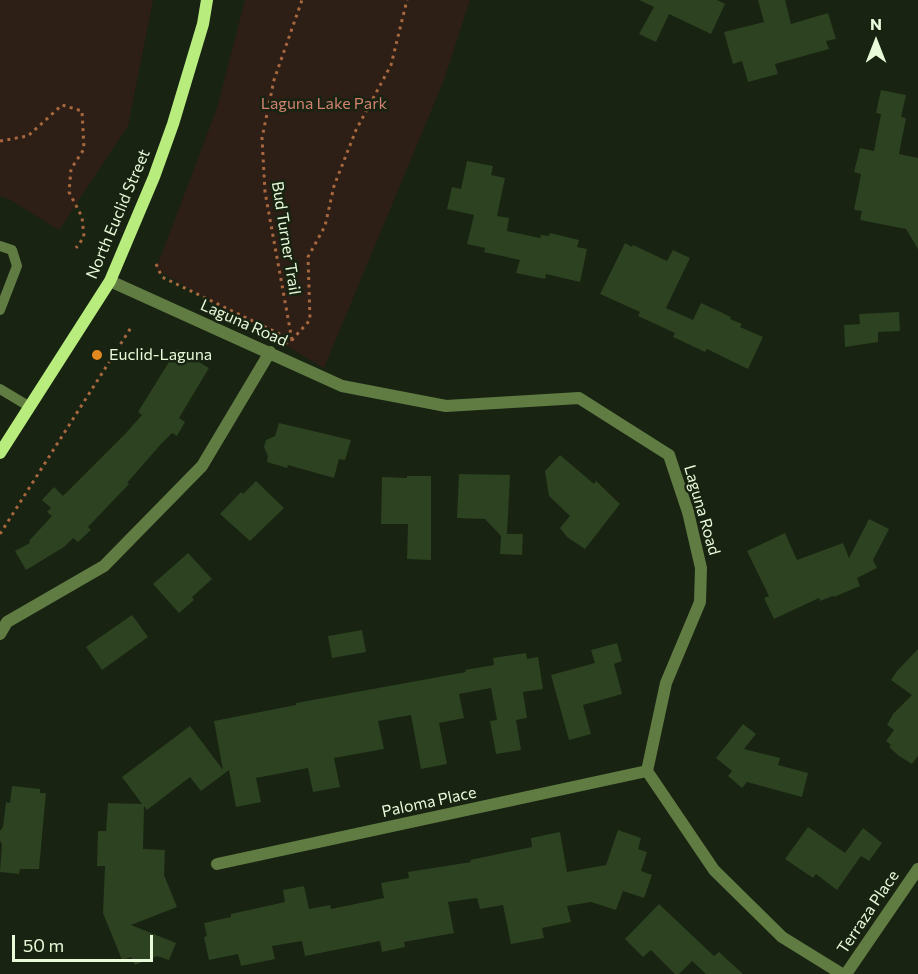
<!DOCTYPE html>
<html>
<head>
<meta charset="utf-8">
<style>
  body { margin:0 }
  #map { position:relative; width:918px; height:974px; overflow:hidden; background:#182312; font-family:Commissioner,sans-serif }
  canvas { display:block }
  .north { position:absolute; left:846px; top:12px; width:60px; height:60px; -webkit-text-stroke:4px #182312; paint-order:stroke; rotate:0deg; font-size:16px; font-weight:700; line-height:24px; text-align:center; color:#e8fad9 }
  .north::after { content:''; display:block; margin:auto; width:21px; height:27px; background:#e8fad9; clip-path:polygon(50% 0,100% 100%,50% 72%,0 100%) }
  .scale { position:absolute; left:12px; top:935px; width:141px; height:27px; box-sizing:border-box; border:3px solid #e8fad9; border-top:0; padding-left:8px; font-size:18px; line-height:21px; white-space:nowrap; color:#e8fad9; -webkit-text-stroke:4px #182312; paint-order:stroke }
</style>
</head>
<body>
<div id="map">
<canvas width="918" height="974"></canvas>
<div class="north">N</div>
<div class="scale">50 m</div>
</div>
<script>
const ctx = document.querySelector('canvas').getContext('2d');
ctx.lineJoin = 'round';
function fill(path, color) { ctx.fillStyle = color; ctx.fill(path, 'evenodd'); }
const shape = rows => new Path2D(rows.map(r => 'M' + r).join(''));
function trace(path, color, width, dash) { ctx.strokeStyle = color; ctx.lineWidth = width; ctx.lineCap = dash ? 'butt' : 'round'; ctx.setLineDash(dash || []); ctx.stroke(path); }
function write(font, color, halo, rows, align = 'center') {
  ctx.font = font + ' Commissioner,sans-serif'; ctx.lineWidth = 5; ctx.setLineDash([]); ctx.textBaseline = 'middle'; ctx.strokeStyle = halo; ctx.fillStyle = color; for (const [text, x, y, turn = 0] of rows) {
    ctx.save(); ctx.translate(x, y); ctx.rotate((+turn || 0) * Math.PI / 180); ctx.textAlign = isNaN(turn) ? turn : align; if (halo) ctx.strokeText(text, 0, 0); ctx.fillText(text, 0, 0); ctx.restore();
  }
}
fill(shape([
  [0,0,153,0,128,126,59,230,9,199,0,196],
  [245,0,470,0,444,80,324,368,156,269,217,108]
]), '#2d1f16');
fill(shape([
  [639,0,717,0,725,4,711,34,669,14,656,42,639,34,654,7],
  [758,0,785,0,791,24,828,13,836,39,826,41,829,49,775,64,778,74,748,82,742,61,733,64,724,32,764,22],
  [881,90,906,95,901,117,906,118,899,154,918,158,918,249,906,229,860,220,862,211,854,210,861,174,854,172,860,148,874,151,881,114,876,113],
  [467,161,493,166,491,175,505,178,497,216,509,218,507,231,540,238,541,235,549,236,550,233,579,240,577,247,587,249,580,282,546,274,545,279,516,273,520,260,484,252,485,248,467,244,474,215,447,209,452,187,461,189],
  [625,243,632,247,633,245,667,261,673,250,690,258,666,308,693,320,701,303,731,317,730,319,742,324,740,327,763,337,748,369,707,349,705,352,673,337,675,333,638,316,640,312,600,294],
  [899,312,900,331,878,332,878,342,845,347,844,325,860,324,859,314],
  [177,349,209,368,179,418,185,422,177,436,172,433,161,444,127,483,129,484,88,527,91,530,78,542,73,538,64,547,26,570,15,551,30,543,29,541,52,516,47,512,51,508,42,500,54,487,63,496,126,433,142,415,138,412],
  [279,423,351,440,345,460,339,459,334,478,288,465,287,468,267,462,268,456,264,447,266,440,275,436],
  [560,455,594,484,596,481,620,504,585,549,567,537,560,528,570,516,549,496,545,471],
  [459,474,510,475,507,534,523,534,522,555,500,554,501,536,485,519,457,518],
  [407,476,431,476,431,560,407,559,408,524,381,524,382,477,407,478],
  [256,481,284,508,250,541,220,514,241,492,243,494],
  [869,519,889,529,873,560,877,568,857,578,860,586,834,597,833,596,820,601,819,598,774,619,764,598,769,596,747,551,785,533,797,560,843,543,849,558],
  [188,553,212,579,192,597,194,600,179,613,153,584],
  [132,615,148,637,102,670,86,647],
  [362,630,366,652,332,658,328,636],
  [617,643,622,661,614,664,622,694,583,705,591,734,569,740,551,675,595,663,591,650],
  [918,649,918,756,912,764,899,756,889,747,891,745,886,741,894,730,887,725,893,714,912,695,891,680,897,671],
  [526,653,527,659,538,657,543,689,523,692,527,718,516,720,521,750,496,754,490,721,497,720,491,688,459,694,464,718,439,723,447,764,421,769,411,715,378,721,384,749,334,758,340,787,313,792,308,768,256,778,261,802,236,807,229,770,201,791,190,777,147,810,144,806,143,849,165,850,164,875,177,907,131,925,176,943,169,960,157,956,135,965,131,957,122,960,103,913,105,866,97,866,98,831,106,831,108,803,142,804,122,777,190,726,223,770,214,721,296,705,296,703,466,672,465,670,494,665,493,658],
  [743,724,756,734,744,749,780,758,778,765,808,773,802,797,747,782,742,788,728,776,732,771,716,758],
  [12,786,40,789,40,793,46,793,39,869,20,869,19,874,0,872,2,844,0,841,0,831,3,827,6,802,10,803],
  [808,827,845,853,863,828,882,843,869,861,861,856,837,890,816,874,813,878,785,859],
  [618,830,641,838,638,849,647,852,641,871,652,875,644,898,623,891,616,910,591,902,567,906,571,922,542,928,544,938,511,944,503,905,480,909,477,898,448,902,454,933,404,942,405,947,382,952,380,941,305,956,302,941,272,946,275,959,241,966,238,954,209,960,204,937,207,936,204,923,231,917,231,914,285,902,283,890,304,886,309,909,330,905,331,909,384,898,381,883,409,878,408,872,471,862,470,860,532,847,531,838,560,832,567,872,606,865],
  [659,904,714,956,719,952,743,974,706,974,692,961,679,974,675,974,651,950,643,957,625,939]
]), '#2c4220');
trace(shape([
  [0,141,28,136,62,105,82,111,84,149,71,169,69,192,82,217,84,237,76,248],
  [156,264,162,277,292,340],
  [292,340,265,192,262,138,274,80,302,0],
  [285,344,292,340,310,320,308,257,325,226,334,186,356,130,391,65,407,0],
  [0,534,132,326]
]), '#a8683f', 3, [3, 4.5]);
trace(shape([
  [0,246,12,250,17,266,0,310],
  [0,389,30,407]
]), '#607c43', 10);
trace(shape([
  [110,281,342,386,446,406,579,398,669,455,688,512,701,568,700,602,666,683,647,771,714,870,782,937,842,974],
  [0,634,7,622,104,566,202,466,270,352],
  [217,864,647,771],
  [846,974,918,869]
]), '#607c43', 12);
trace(shape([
  [0,453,110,281,154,177,173,124,203,24,207,0]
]), '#b8ed7d', 12);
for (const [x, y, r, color] of [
  [97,355,6,"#e1891f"]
]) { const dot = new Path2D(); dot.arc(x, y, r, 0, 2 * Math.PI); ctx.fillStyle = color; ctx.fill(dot); trace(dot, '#182312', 2); }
write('16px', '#d1826f', '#182312', [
  ["Laguna Lake Park",324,104]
]);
write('16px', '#e8fad9', '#182312', [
  ["North Euclid Street",118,214,-67],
  ["Bud Turner Trail",286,238,81],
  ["Laguna Road",244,323,24],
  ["Laguna Road",702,510,74],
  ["Paloma Place",429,802,-12],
  ["Terraza Place",868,912,-56]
]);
write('16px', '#e8fad9', '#182312', [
  ["Euclid-Laguna",109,355]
], 'left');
</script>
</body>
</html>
